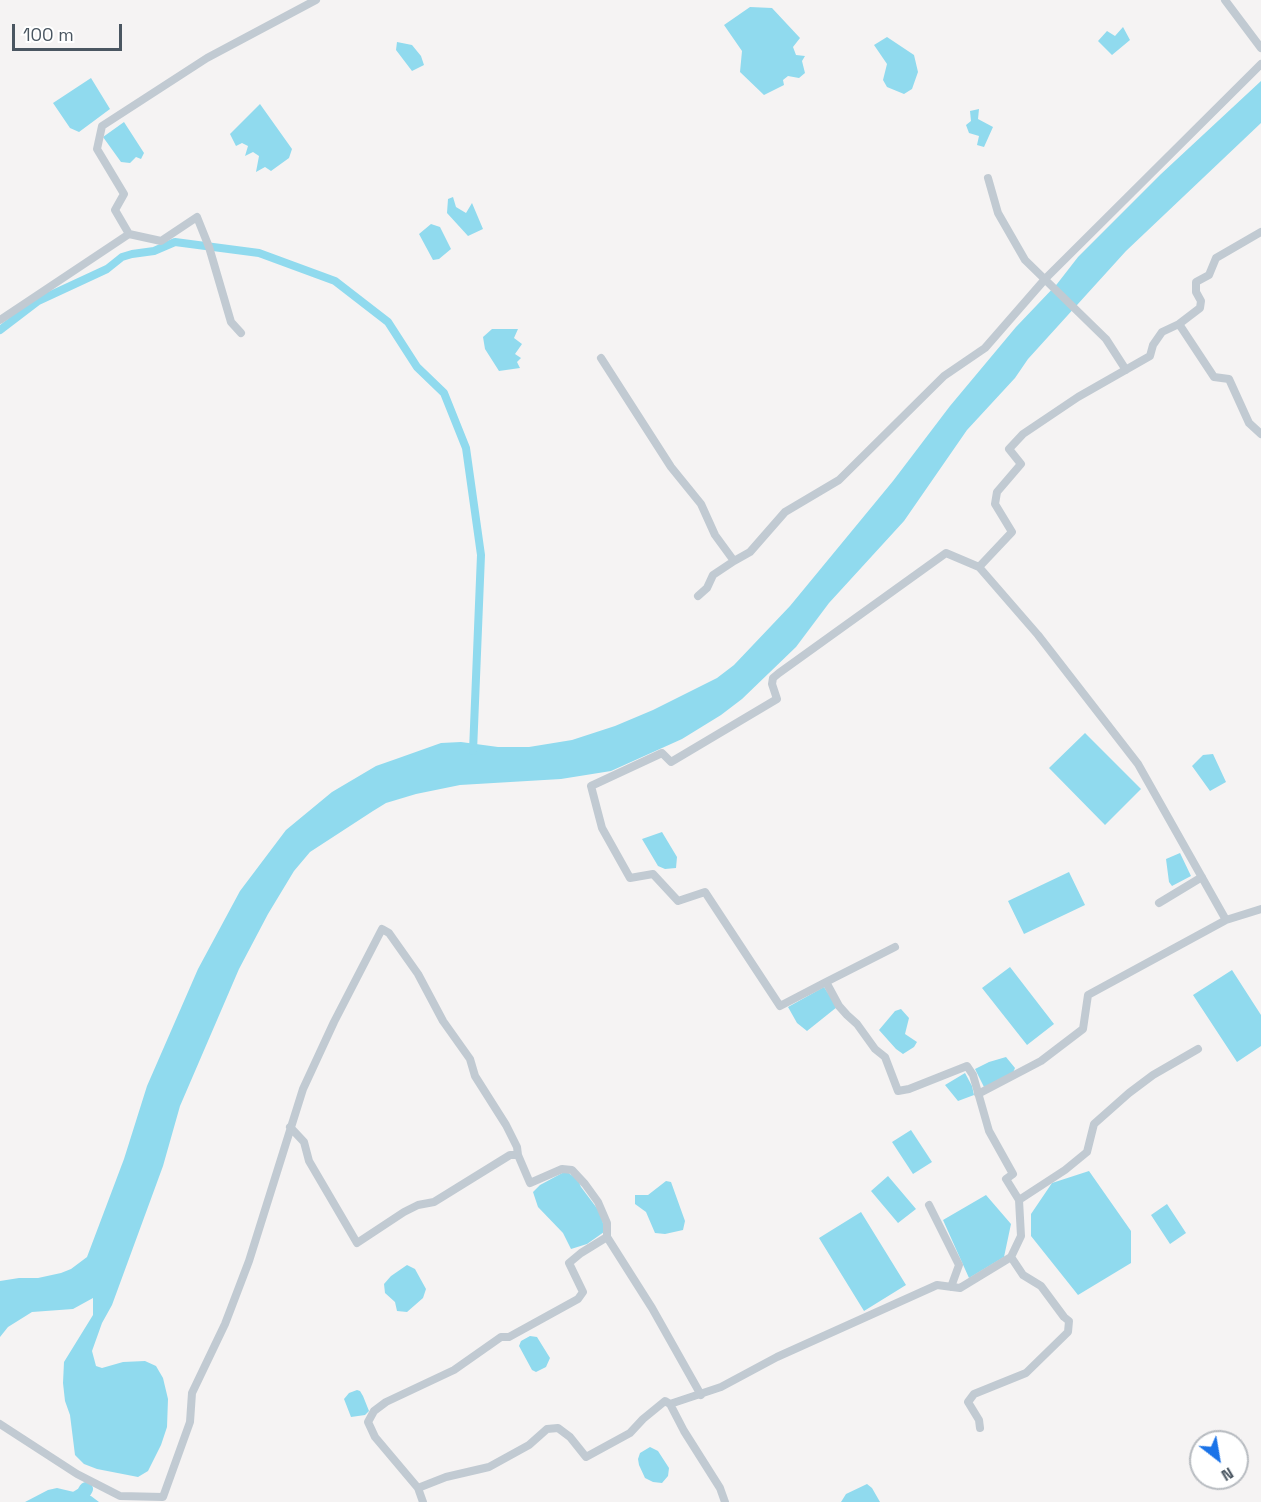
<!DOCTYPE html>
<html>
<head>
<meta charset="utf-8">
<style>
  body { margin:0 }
  #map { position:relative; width:1261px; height:1502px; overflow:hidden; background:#f5f3f3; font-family:"Space Grotesk",sans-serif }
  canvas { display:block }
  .north { position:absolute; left:1189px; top:1430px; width:60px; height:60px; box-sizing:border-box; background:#fff; border:2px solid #b7bbc0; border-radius:50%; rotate:149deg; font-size:16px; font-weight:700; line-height:24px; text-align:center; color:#4a5661 }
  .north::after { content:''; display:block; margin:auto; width:21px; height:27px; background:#1a73e8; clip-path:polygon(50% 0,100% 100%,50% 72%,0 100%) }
  .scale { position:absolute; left:12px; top:24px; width:110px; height:27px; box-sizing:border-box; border:3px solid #4a5661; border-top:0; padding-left:8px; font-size:18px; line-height:21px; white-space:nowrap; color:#4a5661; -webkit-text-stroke:4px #fff; paint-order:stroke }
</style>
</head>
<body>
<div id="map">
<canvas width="1261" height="1502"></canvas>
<div class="north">N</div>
<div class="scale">100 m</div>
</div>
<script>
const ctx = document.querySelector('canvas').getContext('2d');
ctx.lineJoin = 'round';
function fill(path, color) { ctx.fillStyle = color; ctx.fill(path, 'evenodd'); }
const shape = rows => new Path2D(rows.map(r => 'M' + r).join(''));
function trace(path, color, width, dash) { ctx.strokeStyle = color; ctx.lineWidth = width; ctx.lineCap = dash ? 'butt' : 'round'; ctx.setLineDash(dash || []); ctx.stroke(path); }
fill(shape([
  [750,7,772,8,800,38,793,47,796,55,805,56,802,61,805,73,799,78,788,76,783,80,784,85,764,95,740,72,742,51,724,25],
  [1123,27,1130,40,1112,55,1098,41,1107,31,1115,36],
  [887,37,914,55,918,72,912,89,904,94,887,87,883,80,887,64,874,45],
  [397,42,412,45,421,56,424,65,412,71,396,50],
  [91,78,110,109,79,132,70,128,53,103],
  [1261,81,1261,123,1126,251,1028,359,1015,378,967,430,904,521,829,603,796,647,742,699,721,715,682,739,611,771,561,779,460,785,416,794,386,803,373,811,310,852,294,871,268,914,239,969,180,1106,163,1166,112,1305,102,1323,92,1351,96,1366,102,1368,123,1362,145,1361,156,1366,163,1378,168,1399,167,1427,161,1445,148,1471,138,1477,97,1469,84,1464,75,1455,70,1415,65,1401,63,1383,64,1362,93,1315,93,1298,73,1309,32,1312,8,1327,0,1337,0,1281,19,1278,38,1278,61,1273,71,1269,87,1257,124,1159,147,1086,198,969,240,891,286,830,332,792,376,766,396,759,441,743,461,742,498,747,529,747,572,740,615,726,653,710,717,678,734,665,790,606,893,481,950,406,1016,327,1057,284,1078,257,1161,174],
  [260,104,292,149,289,158,271,171,265,167,256,172,259,156,253,152,245,156,248,146,242,143,236,146,230,134],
  [979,109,978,119,993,127,984,147,977,145,979,136,969,133,966,125,971,121,970,111],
  [124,122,144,153,141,159,136,157,130,163,121,162,103,137],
  [453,197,456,207,466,213,472,203,483,229,468,236,447,213,448,199],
  [431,224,440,227,451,249,439,259,433,260,419,234],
  [492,329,518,329,514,338,522,344,515,354,521,358,517,362,520,368,499,371,485,349,483,337],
  [1085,733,1141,789,1105,825,1049,768],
  [1213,754,1226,782,1210,791,1192,766,1203,755],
  [662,832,677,857,676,868,665,869,658,866,642,839],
  [1180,853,1191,876,1172,886,1169,882,1166,859],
  [1069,872,1085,905,1024,934,1008,901],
  [1010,967,1054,1024,1027,1045,982,988],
  [1232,970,1261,1015,1261,1046,1237,1062,1193,995],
  [824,987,837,1007,807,1031,797,1023,788,1007],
  [901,1009,909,1018,905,1034,917,1042,914,1047,903,1054,896,1049,879,1030,895,1011],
  [1006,1057,1015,1068,1012,1075,984,1087,975,1069,989,1062],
  [965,1073,972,1086,974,1095,958,1101,945,1085],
  [911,1130,932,1162,913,1174,892,1142],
  [566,1171,578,1180,581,1187,602,1215,604,1232,587,1244,571,1249,563,1233,538,1207,533,1192,540,1185],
  [1089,1171,1131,1231,1131,1263,1078,1295,1031,1236,1031,1214,1052,1183],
  [888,1176,916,1209,898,1223,871,1191],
  [666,1181,671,1182,685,1221,683,1230,665,1234,655,1233,646,1212,635,1204,635,1195,648,1195],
  [986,1195,1011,1224,1004,1257,969,1278,943,1220],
  [1167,1204,1186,1233,1170,1244,1151,1215],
  [861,1212,906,1285,864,1311,819,1238],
  [407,1265,415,1269,426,1289,423,1298,407,1312,397,1311,395,1302,385,1293,384,1284,391,1276],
  [530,1336,537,1337,550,1358,546,1367,536,1372,532,1370,519,1346,521,1341],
  [357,1390,360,1391,363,1396,369,1411,365,1415,351,1417,344,1399,349,1393],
  [650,1447,658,1451,669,1468,668,1476,662,1483,653,1482,645,1478,639,1465,638,1459,640,1453],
  [867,1484,872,1488,880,1502,841,1502,846,1494],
  [57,1488,91,1496,99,1502,25,1502,48,1490]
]), '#90daee');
trace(shape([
  [0,330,38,301,107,269,122,257,132,254,154,251,175,242,259,253,335,281,388,322,417,367,444,393,466,448,481,555,473,751]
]), '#90daee', 8);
trace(shape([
  [70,1502,83,1494,86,1489]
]), '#90daee', 14);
trace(shape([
  [1225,0,1261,48],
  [988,178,998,213,1025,260,1106,339,1126,370],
  [129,234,115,210,124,194,97,149,102,126,207,58,316,0],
  [0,320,129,234,161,241,197,217,209,247,231,322,241,333],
  [1179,324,1214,377,1229,379,1249,423,1261,434],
  [601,358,671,467,701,504,715,535,734,561,750,552,785,512,839,480,944,376,985,348,1046,278,1261,64],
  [979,567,1038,635,1138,764,1226,920,1261,909],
  [698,596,707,588,713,575,734,561],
  [1159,903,1202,877],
  [826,982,895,947],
  [978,1094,1041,1061,1083,1029,1088,995,1226,920],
  [290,1127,304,1142,309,1161,357,1243,404,1212,418,1205,434,1202,510,1155,518,1155,530,1183,562,1169,572,1170,585,1184,598,1202,607,1223,607,1237,652,1308,701,1395],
  [1019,1200,1065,1170,1087,1152,1094,1124,1129,1093,1153,1075,1198,1049],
  [929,1205,959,1265,951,1287],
  [1011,1257,1021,1236,1019,1200,1006,1179,1013,1174,989,1131,973,1075,967,1066,909,1089,898,1091,885,1057,875,1049,857,1024,847,1015,839,1006,826,982,780,1006,705,892,678,901,653,874,630,878,602,828,591,786,662,753,671,762,777,699,772,684,773,678,779,673,946,553,979,567,1012,532,995,504,997,492,1021,464,1009,449,1023,434,1078,397,1150,356,1153,345,1162,332,1179,324,1200,308,1201,301,1196,292,1196,282,1209,275,1216,258,1261,232],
  [0,1424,77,1474,120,1496,163,1497,190,1422,192,1393,225,1324,249,1261,303,1089,334,1022,382,929,389,933,418,974,443,1021,470,1059,475,1076,506,1125,517,1147,518,1155],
  [418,1488,375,1437,368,1422,374,1411,386,1402,454,1370,501,1337,509,1337,578,1299,583,1292,569,1263,581,1253,607,1237],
  [423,1502,418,1488,446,1477,489,1467,529,1445,547,1429,558,1428,570,1437,586,1457,630,1433,643,1419,665,1401,670,1404],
  [725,1502,720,1488,684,1431,670,1404,721,1387,777,1357,937,1285,960,1288,1011,1257,1023,1275,1041,1286,1064,1317,1069,1321,1068,1332,1026,1373,974,1394,968,1402,979,1420,980,1428]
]), '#c1cad2', 8);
</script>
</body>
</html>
